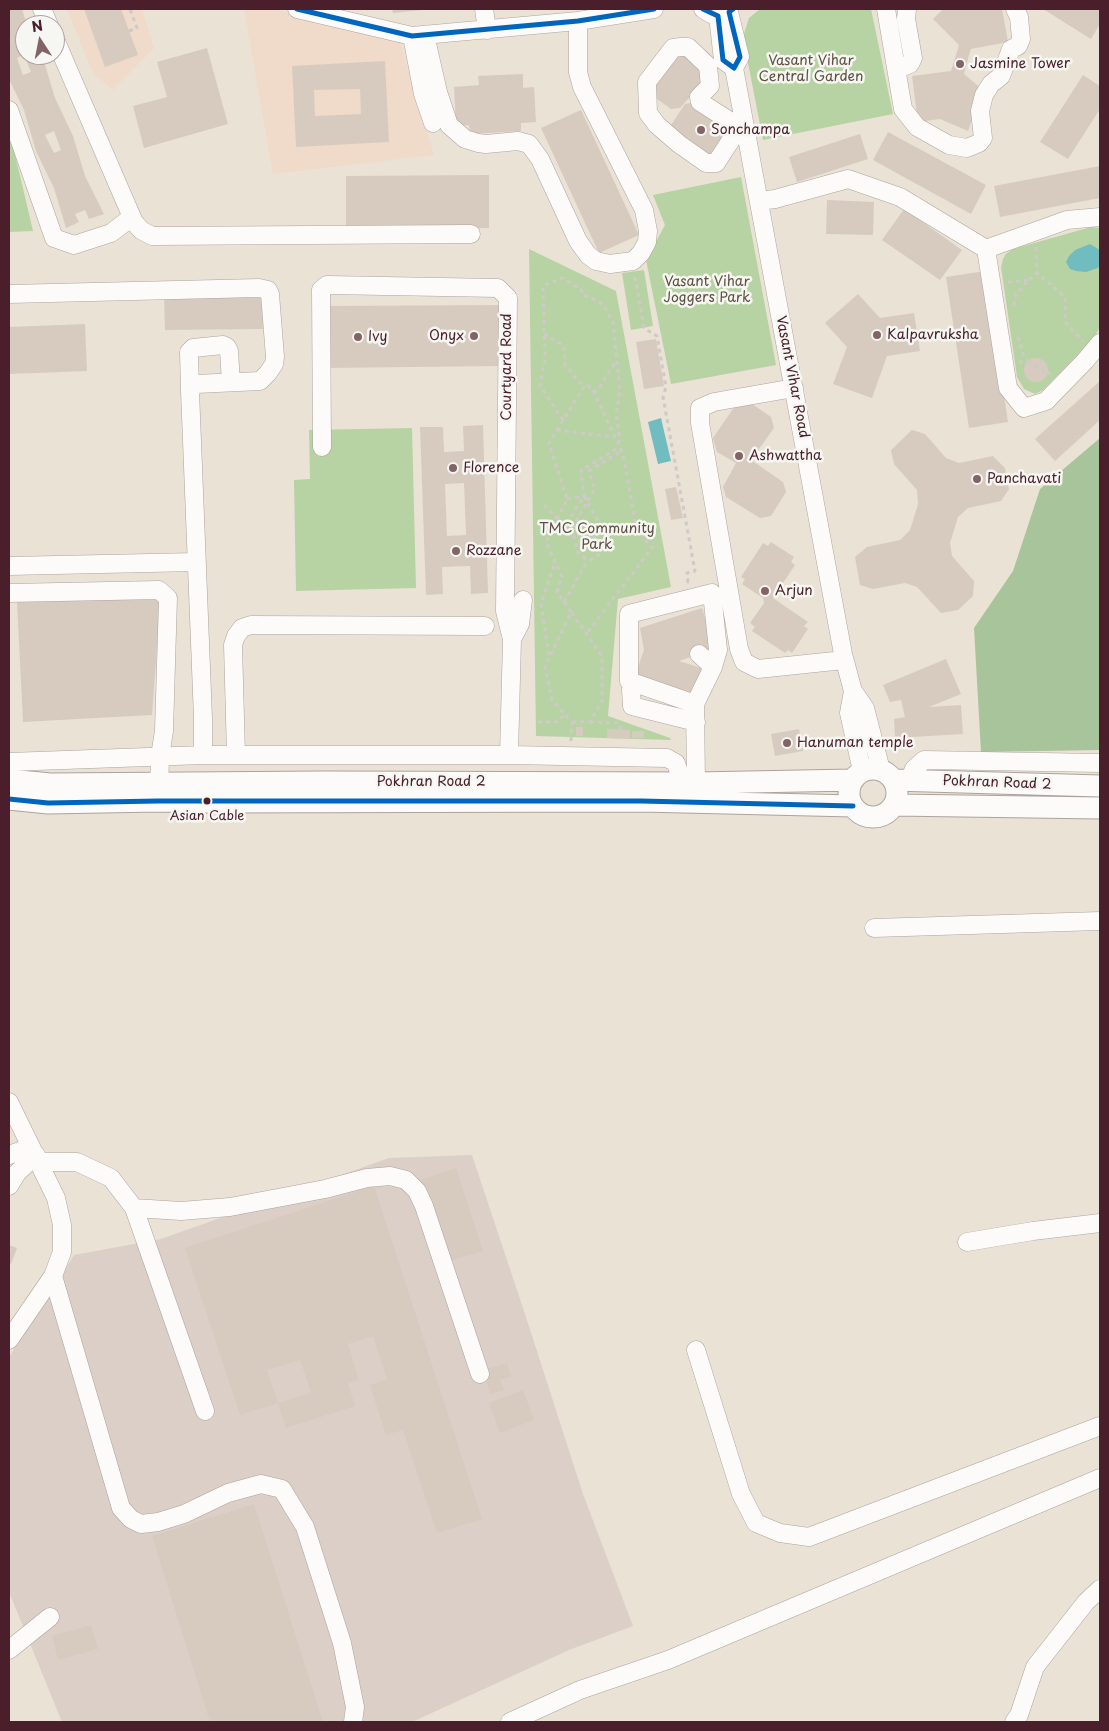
<!DOCTYPE html>
<html>
<head>
<meta charset="utf-8">
<style>
  body { margin:0 }
  #map { position:relative; width:1109px; height:1731px; overflow:hidden; background:#eae2d5; font-family:"Playpen Sans",sans-serif }
  canvas { display:block }
  .frame { position:absolute; inset:0; border:10px solid #4a1f2b; pointer-events:none }
  .north { position:absolute; left:15px; top:15px; width:50px; height:50px; box-sizing:border-box; background:#f6f6f2; border:1px solid #b1a0a2; border-radius:50%; rotate:349deg; font-size:14px; font-weight:700; line-height:20px; text-align:center; color:#4a1f2b }
  .north::after { content:''; display:block; margin:auto; width:18px; height:22px; background:#826366; clip-path:polygon(50% 0,100% 100%,50% 72%,0 100%) }
</style>
</head>
<body>
<div id="map">
<canvas width="1109" height="1731"></canvas>
<div class="frame"></div>
<div class="north">N</div>
</div>
<script>
const ctx = document.querySelector('canvas').getContext('2d');
ctx.lineJoin = 'round';
function fill(path, color) { ctx.fillStyle = color; ctx.fill(path, 'evenodd'); }
const shape = rows => new Path2D(rows.map(r => 'M' + r).join(''));
function trace(path, color, width, dash) { ctx.strokeStyle = color; ctx.lineWidth = width; ctx.lineCap = dash ? 'butt' : 'round'; ctx.setLineDash(dash || []); ctx.stroke(path); }
function write(font, color, halo, rows, align = 'center') {
  ctx.font = font + ' "Playpen Sans",sans-serif'; ctx.lineWidth = 5; ctx.setLineDash([]); ctx.textBaseline = 'middle'; ctx.strokeStyle = halo; ctx.fillStyle = color; for (const [text, x, y, turn = 0] of rows) {
    ctx.save(); ctx.translate(x, y); ctx.rotate((+turn || 0) * Math.PI / 180); ctx.textAlign = isNaN(turn) ? turn : align; if (halo) ctx.strokeText(text, 0, 0); ctx.fillText(text, 0, 0); ctx.restore();
  }
}
fill(shape([
  [67,9,142,9,154,48,113,90,93,73],
  [244,9,273,9,400,42,434,155,273,174]
]), '#f0dac9');
fill(shape([
  [472,1155,525,1314,583,1494,633,1626,569,1650,412,1722,62,1722,9,1592,9,1357,74,1255,161,1239,389,1158]
]), '#dccfc7');
fill(shape([
  [760,9,871,9,893,114,763,140,743,37,749,18],
  [9,129,33,231,9,232],
  [741,177,776,365,671,384,646,260,665,225,653,195],
  [1091,227,1100,228,1100,327,1094,338,1043,390,1035,394,1024,389,1017,377,1001,267,1003,259,1006,254,1013,249],
  [529,249,616,291,671,587,618,599,608,716,670,738,671,740,536,736],
  [644,270,653,326,631,330,622,273],
  [412,428,416,588,296,591,294,480,310,479,309,430]
]), '#b7d3a3');
fill(shape([
  [1100,438,1100,750,981,752,974,628,1013,571,1040,489]
]), '#a8c49a');
fill(shape([
  [1090,244,1100,250,1100,263,1098,268,1086,272,1076,271,1070,269,1066,262,1069,256,1075,250],
  [661,418,671,461,658,464,648,422]
]), '#70bcbf');
fill(shape([
  [9,9,22,9,27,25,25,25,25,54,17,58,23,75,31,72,24,55,42,55,55,98,73,136,85,176,104,214,89,219,85,210,75,214,79,222,66,228,54,188,36,151,24,110,9,79],
  [54,131,61,150,54,153,45,135],
  [84,9,121,9,138,55,105,67],
  [392,9,422,9,422,10,393,13],
  [943,9,1002,9,1008,42,971,49,969,55,964,74,983,90,968,131,940,119,918,122,912,76,951,71,959,45,933,19],
  [1043,9,1100,9,1100,24,1091,39],
  [207,48,228,124,144,148,133,106,167,97,157,62],
  [684,50,707,78,680,108,671,109,650,94,649,84],
  [385,61,389,142,296,147,292,66],
  [360,89,361,114,315,116,314,90],
  [523,74,523,88,534,87,536,122,521,123,521,131,470,134,469,125,456,126,454,87,479,85,478,76],
  [1083,75,1100,86,1100,109,1068,159,1040,142],
  [695,102,732,133,707,159,669,128,685,104],
  [581,110,639,235,599,253,541,128],
  [888,132,986,185,971,214,873,160],
  [860,134,868,159,797,182,789,157],
  [1100,166,1100,198,1000,217,994,186],
  [489,175,489,228,346,229,346,176],
  [827,200,874,202,873,235,826,234],
  [904,209,962,250,940,280,882,240],
  [985,271,1008,422,969,428,946,277],
  [262,292,263,329,165,330,164,294],
  [858,294,880,318,914,313,920,351,887,356,872,398,833,384,847,347,825,323],
  [503,305,503,366,326,368,326,306],
  [85,324,87,371,9,374,9,327],
  [656,339,664,386,644,389,636,342],
  '1024 370a12 12 0 1 1 24 0a12 12 0 1 1-24 0Z',
  [1100,381,1100,420,1055,461,1035,439],
  [748,401,771,417,774,428,751,460,783,482,786,492,771,516,760,518,726,497,723,487,736,463,717,452,713,438,737,403],
  [483,425,488,593,471,594,470,566,442,567,443,594,426,595,420,427,443,427,444,452,464,451,463,426],
  [464,483,466,535,447,536,445,484],
  [912,430,925,434,946,458,959,463,993,456,1005,468,1009,489,1001,501,968,508,958,517,950,543,952,556,974,581,973,596,958,610,941,613,917,587,905,583,873,589,860,585,855,557,867,547,900,540,910,530,918,504,917,490,894,464,891,450],
  [676,487,683,518,671,520,665,489],
  [771,542,794,557,791,562,795,565,773,598,808,622,804,626,808,629,792,653,788,650,785,653,752,631,755,627,750,623,764,603,763,598,742,584,745,579,741,577,763,543,768,546],
  [161,594,152,715,23,722,17,602],
  [702,608,715,649,679,661,704,669,695,695,635,676,644,650,640,628],
  [946,659,961,694,929,707,961,705,963,734,895,738,894,719,905,717,901,700,890,702,883,685],
  [576,727,583,727,583,736,576,736],
  [607,729,630,730,630,739,607,738],
  [799,729,803,751,775,756,771,734],
  [632,731,644,731,644,738,632,738],
  [456,1168,483,1251,447,1262,421,1180],
  [374,1186,482,1519,437,1533,403,1430,386,1435,370,1385,387,1379,373,1336,348,1344,359,1380,348,1383,355,1406,286,1428,278,1403,311,1393,300,1360,267,1370,278,1403,240,1415,185,1248],
  [9,1245,17,1248,11,1264,9,1263],
  [507,1363,511,1377,500,1380,504,1390,490,1394,483,1370],
  [523,1390,534,1420,500,1433,489,1403],
  [254,1504,323,1722,210,1722,152,1536],
  [91,1625,98,1649,58,1660,52,1636]
]), '#d7cbc0');
const minor = shape([
  [42,9,49,25],
  [297,9,412,36,578,21,654,9],
  [484,9,487,30],
  [703,9,711,14,718,16,729,12],
  [886,9,903,109,917,127,949,145,967,148,979,143,983,138,980,111,984,95,991,84,1001,76,1011,49,1018,46,1021,39,1019,17,1015,9],
  [729,12,740,57,734,68],
  [718,16,723,60,734,68,843,654,853,691,849,713,862,771],
  [425,35,438,92,449,125,465,139,478,143,486,144,518,141,529,144,540,159,578,241,588,255,596,261,610,264,633,261,641,253,647,242,648,231,644,210,582,87,578,72,578,21],
  [412,36,423,94,433,123],
  [55,39,134,222,141,230,152,236,471,234],
  [681,47,688,47,708,66,710,86,699,97,700,102,733,123,733,137,716,163,706,163,679,144,657,125,648,113,647,82,673,48,681,47],
  [897,69,910,64,913,58,906,19,907,9],
  [9,110,54,238,74,245,111,233,132,217],
  [759,201,775,199,848,179,900,197,986,249,1008,388,1024,408,1046,401,1085,361,1100,343],
  [986,249,1067,220,1100,217],
  [9,294,259,288,268,290,270,294,275,357,274,364,268,373,260,381,196,384,190,391,203,718,203,755],
  [794,388,714,402,700,408,700,423,739,649,744,662,758,669,844,660],
  [190,391,189,352,193,348,223,345,227,347,229,351,231,382],
  [322,447,321,290,327,285,498,288,508,298,505,611,512,639,509,755],
  [9,566,196,562],
  [9,593,159,590,168,598,164,731,160,756,159,795],
  [512,639,520,624,523,600],
  [631,690,632,706,696,722],
  [853,691,865,708,881,770],
  [695,704,629,681,629,614,712,593,718,650,713,667],
  [236,755,233,645,236,636,242,628,251,625,485,626],
  [9,762,203,755,509,755,667,758,676,763,682,783],
  [909,781,914,769,924,760,1100,763],
  [696,783,695,704,713,667,699,654],
  [874,928,1100,921],
  [9,1102,56,1198,62,1225,62,1252,53,1276,9,1340],
  [9,1155,31,1147],
  [39,1162,77,1162,111,1178,134,1208,205,1411],
  [9,1186,17,1173,36,1155],
  [134,1208,181,1211,230,1207,325,1189,367,1178,390,1176,406,1180,417,1191,424,1206,480,1374],
  [967,1242,1033,1231,1100,1223],
  [53,1276,121,1508,131,1519,141,1524,158,1522,184,1514,228,1493,261,1484,282,1489,305,1527,342,1643,355,1707,353,1722],
  [696,1350,741,1494,756,1523,780,1533,809,1537,1100,1426],
  [9,1650,50,1617],
  [510,1722,580,1690,668,1660,1100,1478],
  [1014,1722,1019,1715,1035,1667,1086,1602,1100,1589]
]);
const major = shape([
  '849 793a24 24 0 1 1 48 0a24 24 0 1 1-48 0Z',
  [9,780,50,784,323,782,696,783,853,780],
  [893,780,1100,786],
  [9,799,48,803,158,801,207,802,641,801,853,806],
  [894,805,1100,808]
]);
trace(minor, '#aca39d', 19);
trace(major, '#aca39d', 23);
trace(shape([
  [129,31,137,28,130,9],
  [1036,247,1037,273,1065,297,1066,305,1065,313,1066,323,1083,341],
  [635,277,644,328,657,336,666,387,663,397,695,571,687,573,688,582,690,581],
  [1029,280,1037,273],
  [1008,282,1029,280,1016,294,1013,309],
  [544,334,564,346,565,365,580,383,585,385],
  [1018,337,1023,354,1028,361,1019,362],
  [1028,361,1048,374,1050,372],
  [593,392,598,390,616,361],
  [563,420,540,386,545,359,543,286,562,278,581,289,582,294,603,304,613,322,620,392,616,414,620,439,618,443],
  [557,430,614,437],
  [584,496,612,546,591,560,579,555,569,520,584,496],
  [567,499,584,496,581,471,619,447],
  [544,505,557,519],
  [571,524,612,546],
  [571,612,557,592,562,577,546,542,567,499,549,443,585,385,592,388,618,443,624,459,636,527,652,548,586,634],
  [549,655,541,605,555,562],
  [538,722,556,722,565,715],
  [590,722,620,723,620,730],
  [571,741,572,722,552,700,545,667,571,612,602,656,602,701,590,722,572,722]
]), '#cfc9c7', 3, [4, 4]);
trace(minor, '#fcfbf9', 18);
trace(major, '#fcfbf9', 21);
trace(shape([
  [564,602,586,563,575,523,595,489,589,471,621,451]
]), '#cfc9c7', 3, [4, 4]);
trace(shape([
  [297,9,412,36,578,21,654,9],
  [703,9,718,16,723,60,734,68,740,57,729,12,733,9],
  [9,799,48,803,158,801,641,801,853,806]
]), '#0065bd', 5);
for (const [x, y, r, color] of [
  [960,64,5,"#826366"],
  [701,130,5,"#826366"],
  [877,335,5,"#826366"],
  [474,336,5,"#826366"],
  [358,337,5,"#826366"],
  [739,456,5,"#826366"],
  [453,468,5,"#826366"],
  [977,479,5,"#826366"],
  [456,551,5,"#826366"],
  [765,591,5,"#826366"],
  [787,743,5,"#826366"],
  [207,801,4.5,"#4a1f2b"]
]) { const dot = new Path2D(); dot.arc(x, y, r, 0, 2 * Math.PI); ctx.fillStyle = color; ctx.fill(dot); trace(dot, '#f6f6f2', 2); }
write('13px', '#4a1f2b', '#f6f6f2', [
  ["Asian Cable",207,816]
]);
write('14px', '#5e5143', '#f6f6f2', [
  ["Vasant Vihar",811,61],
  ["Central Garden",811,77],
  ["Vasant Vihar",707,282],
  ["Joggers Park",707,298],
  ["TMC Community",597,529],
  ["Park",597,545]
]);
write('14px', '#4a1f2b', '#f6f6f2', [
  ["Jasmine Tower",970,64],
  ["Sonchampa",711,130],
  ["Kalpavruksha",887,335],
  ["Onyx",464,336,"right"],
  ["Ivy",368,337],
  ["Ashwattha",749,456],
  ["Florence",463,468],
  ["Panchavati",987,479],
  ["Rozzane",466,551],
  ["Arjun",775,591],
  ["Hanuman temple",797,743]
], 'left');
write('14px', '#4a1f2b', '#f6f6f2', [
  ["Courtyard Road",507,367,-90],
  ["Vasant Vihar Road",792,377,79],
  ["Pokhran Road 2",431,782],
  ["Pokhran Road 2",997,783,2]
]);
</script>
</body>
</html>
